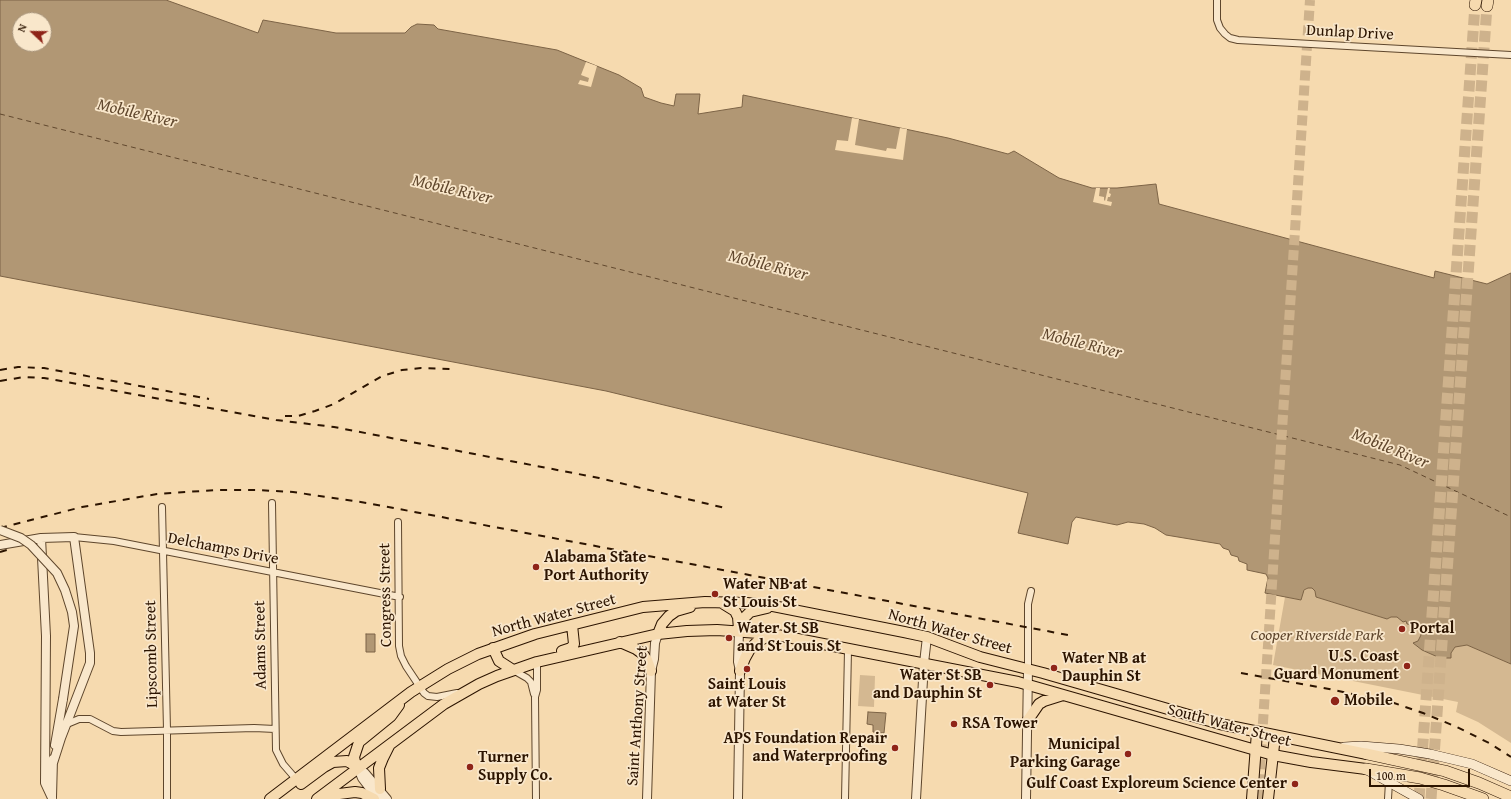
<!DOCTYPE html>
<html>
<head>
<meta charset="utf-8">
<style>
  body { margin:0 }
  #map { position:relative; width:1511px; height:799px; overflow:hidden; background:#f6daaf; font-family:"Gentium Book Plus",serif }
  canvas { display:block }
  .north { position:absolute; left:12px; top:12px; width:40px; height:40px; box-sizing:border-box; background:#f9e7cb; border:1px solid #a7937a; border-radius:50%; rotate:292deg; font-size:11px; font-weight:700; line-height:16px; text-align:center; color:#2c1400 }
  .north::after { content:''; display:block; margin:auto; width:14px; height:18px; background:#8f2418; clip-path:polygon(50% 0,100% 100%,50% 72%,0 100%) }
  .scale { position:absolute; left:1369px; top:769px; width:101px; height:18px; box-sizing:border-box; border:2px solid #2c1400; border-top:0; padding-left:5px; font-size:12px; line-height:14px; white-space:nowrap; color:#2c1400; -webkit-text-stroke:3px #f9e7cb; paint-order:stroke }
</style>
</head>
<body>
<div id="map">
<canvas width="1511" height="799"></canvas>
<div class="north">N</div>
<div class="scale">100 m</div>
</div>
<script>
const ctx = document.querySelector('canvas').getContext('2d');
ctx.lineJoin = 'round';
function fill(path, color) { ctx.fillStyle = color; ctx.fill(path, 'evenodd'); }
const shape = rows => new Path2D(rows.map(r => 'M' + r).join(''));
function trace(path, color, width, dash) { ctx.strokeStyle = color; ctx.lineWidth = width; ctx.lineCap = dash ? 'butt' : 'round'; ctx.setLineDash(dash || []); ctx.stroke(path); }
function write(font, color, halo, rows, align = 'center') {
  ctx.font = font + ' "Gentium Book Plus",serif'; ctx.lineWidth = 3.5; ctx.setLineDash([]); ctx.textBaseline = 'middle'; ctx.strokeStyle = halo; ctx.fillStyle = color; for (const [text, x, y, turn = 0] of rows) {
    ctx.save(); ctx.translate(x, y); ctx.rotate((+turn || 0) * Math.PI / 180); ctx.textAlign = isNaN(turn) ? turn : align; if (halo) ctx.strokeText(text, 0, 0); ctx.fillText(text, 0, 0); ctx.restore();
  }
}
fill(shape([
  [1308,588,1312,588,1315,591,1316,597,1387,619,1391,617,1397,617,1406,621,1408,624,1417,625,1421,630,1421,635,1418,641,1414,643,1422,650,1440,658,1451,658,1451,653,1455,647,1467,645,1511,664,1511,743,1478,722,1456,712,1458,702,1273,665,1285,597,1301,600,1303,592],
  [860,675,875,676,874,707,858,706]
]), '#d4b891');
const water = shape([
  [0,0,166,0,258,33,263,20,336,33,405,33,411,27,417,24,434,25,438,29,557,50,619,75,641,88,644,97,661,103,674,106,676,94,700,94,698,114,742,107,743,95,948,138,1008,154,1014,151,1059,178,1092,188,1117,188,1156,184,1159,204,1434,278,1435,271,1487,284,1511,273,1511,664,1467,645,1455,647,1451,653,1451,658,1440,658,1422,650,1413,643,1418,641,1421,635,1421,630,1417,625,1407,624,1406,621,1403,622,1397,617,1391,617,1387,619,1316,597,1315,591,1312,588,1308,588,1304,590,1301,600,1265,593,1268,578,1266,574,1247,570,1247,564,1239,561,1238,557,1231,555,1229,550,1223,548,1220,544,1166,535,1155,528,1144,524,1128,522,1117,525,1076,517,1072,522,1068,544,1018,533,1028,493,606,391,0,276,0,0],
  [20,20,44,20,44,44,20,44,20,20],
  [366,634,375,634,375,652,366,652,366,634],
  [868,712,886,713,884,733,873,732,873,725,867,724,868,712]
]);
fill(water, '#b19774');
trace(water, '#7c6346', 1);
fill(shape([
  [586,62,597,66,591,87,578,84,580,80,588,82,589,78,581,75],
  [852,118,859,119,855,145,886,151,887,148,896,149,900,128,907,129,903,160,835,150,837,140,848,141],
  [1096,188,1100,188,1099,196,1104,197,1104,200,1105,201,1108,188,1110,188,1109,193,1111,194,1110,197,1108,197,1107,201,1112,202,1111,206,1093,202]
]), '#f6daaf');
trace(shape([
  [0,114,1400,465,1511,517]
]), '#61482e', 1, [5, 4]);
trace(shape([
  [1258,799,1310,0]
]), '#ceb28c', 10, [10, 5]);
trace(shape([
  [1419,799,1475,5],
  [1431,799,1487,6]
]), '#ceb28c', 11, [11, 5.5]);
const minor = shape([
  [1217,0,1217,20,1220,28,1225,34,1230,38,1238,40,1511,55],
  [272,503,276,750,283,764,296,779],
  [162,507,167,730,167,799],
  [398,522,399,646,401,656,406,666,424,693,428,696,437,697,457,693],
  [74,537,114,541,400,597],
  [1028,669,1028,604,1031,591],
  [513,670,527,678,531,682,534,694],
  [67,724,79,719,90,719,113,731,121,732,254,728,275,729],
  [536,799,535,697,537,690,537,662],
  [845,799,848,650],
  [1388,799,1389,782]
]);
const tertiary = shape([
  [41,538,46,636,45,783,52,798],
  [0,545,41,538,74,537,90,653,90,663,61,738,53,763],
  [55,745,63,699],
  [358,767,365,773,387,799],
  [358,768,362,778,378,799],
  [52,797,53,759],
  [647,799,651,671,654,659,655,643,658,634],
  [738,799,740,671,738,662,739,631],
  [916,799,924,663,927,637],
  [1026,799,1028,669]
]);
const secondary = shape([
  [1344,747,1361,746,1399,749,1430,754,1472,764,1511,781],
  [1369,771,1419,799]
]);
const primary = shape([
  [1252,799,1257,732],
  [1268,799,1275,736]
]);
const trunk = shape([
  [722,603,735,611,738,617,739,629],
  [739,631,745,617,750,612,767,608],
  [658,634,662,624,669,616,676,611,690,607],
  [620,642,636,649,643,654,647,660,651,671],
  [493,648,499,661,513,670],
  [562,651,571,648,574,644,572,625],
  [740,671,745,658,750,649,757,642,772,634],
  [1028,720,1039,704,1044,701,1063,695],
  [358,767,355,762,354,757,359,742,391,716,399,705],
  [301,784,324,767,333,762,347,761,358,767],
  [380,789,379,768,383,758,389,746],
  [324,796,355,792,362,793,374,799],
  [270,799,411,692,448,669,478,654,535,634,643,607,705,602,747,603,773,606,904,632,927,637,980,657,1043,673,1220,724,1367,754],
  [317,799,444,704,479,684,497,676,537,662,658,634,687,631,717,630,772,634,1018,682,1273,755,1311,762,1366,769]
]);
const motorway = shape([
  [1475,5,1476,0],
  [1487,6,1488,0],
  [1367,754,1445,771,1479,783,1511,797],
  [1366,769,1420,778,1444,785,1483,799]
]);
trace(minor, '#5e462c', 8);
trace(tertiary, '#5e462c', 10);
trace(secondary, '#2c1400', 10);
trace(primary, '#2c1400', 12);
trace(trunk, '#2c1400', 12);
trace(motorway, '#2c1400', 12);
trace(minor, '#f9e7cb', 6);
trace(tertiary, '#f9e7cb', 8);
trace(secondary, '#f9e7cb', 9);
trace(primary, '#f6daaf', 10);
trace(trunk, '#f6daaf', 10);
trace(motorway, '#f6daaf', 11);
trace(shape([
  [0,370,18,367,44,368,209,399],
  [0,381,24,377,44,378,276,420,334,427,599,478,725,508],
  [285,416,298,416,315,411,334,404,382,376,402,370,421,368,450,369],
  [0,528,82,507,157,494,216,490,257,490,293,492,367,503,1068,635],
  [0,552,7,550],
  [1241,673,1329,689,1394,703,1423,713,1457,727,1489,743,1511,757]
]), '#2c1400', 2, [7, 7]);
const tertiaryBridge = shape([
  [0,530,21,538,31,545,57,573,65,590,72,612,74,626,63,699]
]);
trace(tertiaryBridge, '#5e462c', 10, []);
trace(tertiaryBridge, '#f9e7cb', 8);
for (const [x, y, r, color] of [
  [536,567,4,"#8f2418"],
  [715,594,4,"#8f2418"],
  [1402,629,4,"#8f2418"],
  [729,638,4,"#8f2418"],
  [1407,666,4,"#8f2418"],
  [1054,668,4,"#8f2418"],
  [747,669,4,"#8f2418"],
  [990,685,4,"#8f2418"],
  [1335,701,5,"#8f2418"],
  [954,724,4,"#8f2418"],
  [895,748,4,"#8f2418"],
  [1128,754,4,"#8f2418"],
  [470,767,4,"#8f2418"],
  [1295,784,4,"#8f2418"]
]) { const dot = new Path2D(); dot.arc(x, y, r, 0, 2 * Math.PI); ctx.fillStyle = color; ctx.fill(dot); trace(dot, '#f9e7cb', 1.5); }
write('16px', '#2c1400', '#f9e7cb', [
  ["Dunlap Drive",1350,33,3],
  ["Delchamps Drive",223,549,11],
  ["Congress Street",386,595,-91],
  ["North Water Street",554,616,-15],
  ["North Water Street",950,632,16],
  ["Adams Street",261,645,-91],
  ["Lipscomb Street",152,654,-91],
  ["Saint Anthony Street",638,716,-86],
  ["South Water Street",1229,726,15]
]);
write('bold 16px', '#2c1400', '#f9e7cb', [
  ["Alabama State",544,558],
  ["Port Authority",544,576],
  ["Water NB at",723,585],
  ["St Louis St",723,603],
  ["Water St SB",737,629],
  ["and St Louis St",737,647],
  ["Portal",1410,629],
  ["U.S. Coast",1399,657,"right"],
  ["Guard Monument",1399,675,"right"],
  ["Water NB at",1062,659],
  ["Dauphin St",1062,677],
  ["Water St SB",982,676,"right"],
  ["and Dauphin St",982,694,"right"],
  ["Saint Louis",747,685,"center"],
  ["at Water St",747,703,"center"],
  ["Mobile",1344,701],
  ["RSA Tower",962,724],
  ["APS Foundation Repair",887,739,"right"],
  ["and Waterproofing",887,757,"right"],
  ["Municipal",1120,745,"right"],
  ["Parking Garage",1120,763,"right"],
  ["Turner",478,758],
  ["Supply Co.",478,776],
  ["Gulf Coast Exploreum Science Center",1287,784,"right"]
], 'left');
write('italic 16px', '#5e452c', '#f9e7cb', [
  ["Cooper Riverside Park",1317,636]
]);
write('italic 17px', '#61482e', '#f9e7cb', [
  ["Mobile River",137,114,13],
  ["Mobile River",452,190,13],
  ["Mobile River",768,266,14],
  ["Mobile River",1082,344,14],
  ["Mobile River",1390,449,22]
]);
</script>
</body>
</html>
